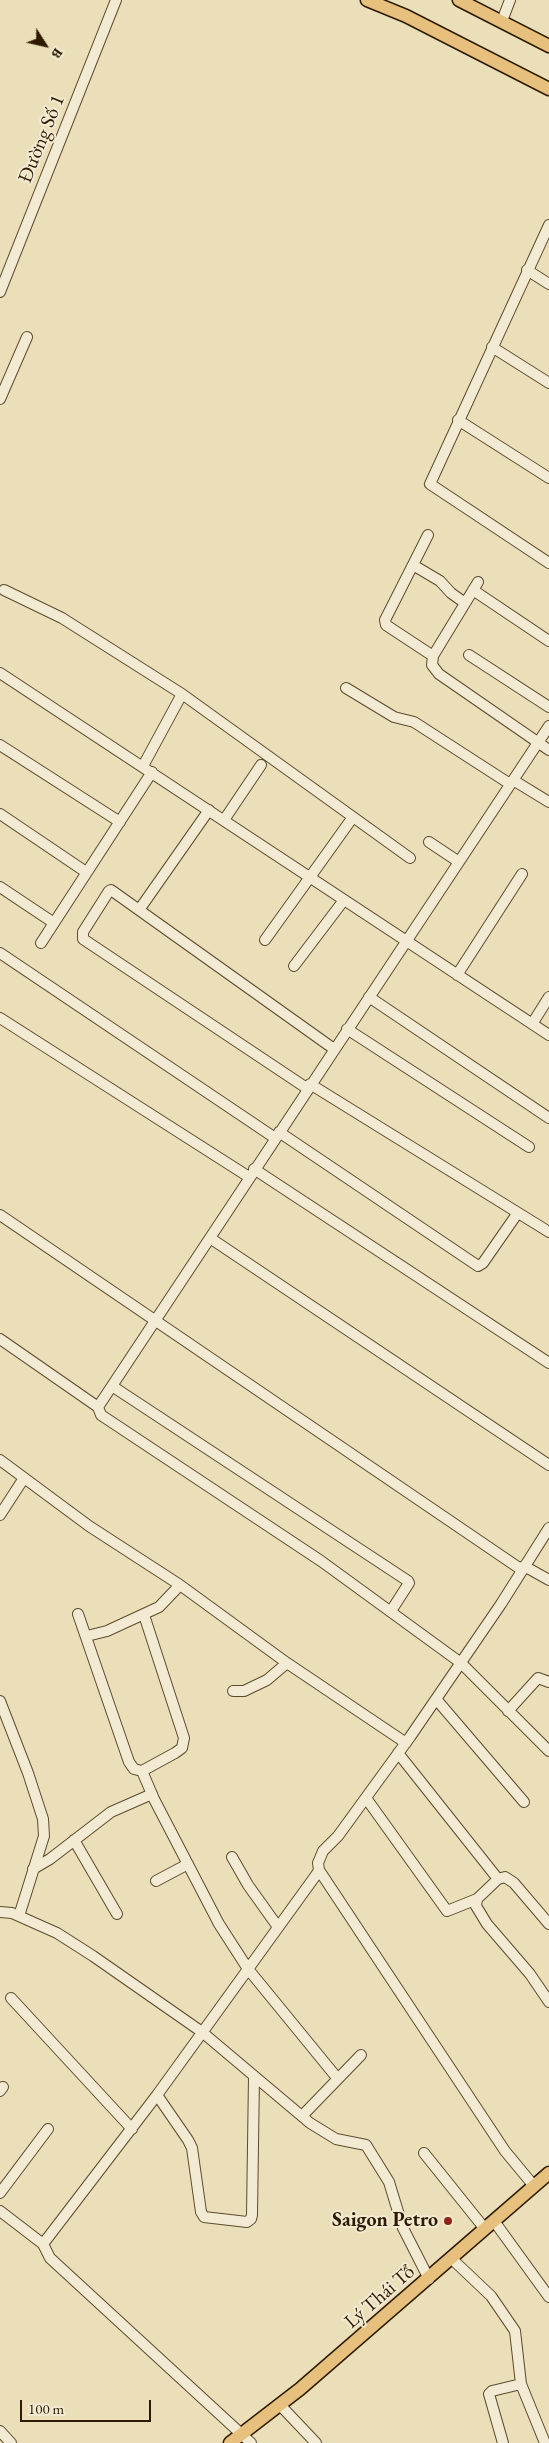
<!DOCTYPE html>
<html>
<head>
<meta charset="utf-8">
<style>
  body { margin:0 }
  #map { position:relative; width:549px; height:2443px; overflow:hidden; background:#ebdfb9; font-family:"EB Garamond",serif }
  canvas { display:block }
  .north { position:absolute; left:20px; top:20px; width:50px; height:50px; -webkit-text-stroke:4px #f2ead2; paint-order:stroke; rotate:125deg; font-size:14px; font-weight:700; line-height:20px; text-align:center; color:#2d1a00 }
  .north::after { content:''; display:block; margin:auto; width:18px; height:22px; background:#2d1a00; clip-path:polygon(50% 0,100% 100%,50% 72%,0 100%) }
  .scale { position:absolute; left:20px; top:2400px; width:131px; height:22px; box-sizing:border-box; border:2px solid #2d1a00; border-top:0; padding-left:6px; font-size:15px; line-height:18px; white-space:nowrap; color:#2d1a00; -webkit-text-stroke:4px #f2ead2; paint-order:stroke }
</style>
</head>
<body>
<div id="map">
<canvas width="549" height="2443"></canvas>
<div class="north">B</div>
<div class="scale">100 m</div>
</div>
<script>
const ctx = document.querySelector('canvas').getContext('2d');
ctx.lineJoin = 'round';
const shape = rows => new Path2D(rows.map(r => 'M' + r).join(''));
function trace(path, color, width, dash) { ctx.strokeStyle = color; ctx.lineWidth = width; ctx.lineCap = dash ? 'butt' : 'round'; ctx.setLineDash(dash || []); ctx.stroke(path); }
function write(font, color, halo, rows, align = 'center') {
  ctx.font = font + ' "EB Garamond",serif'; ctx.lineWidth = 4; ctx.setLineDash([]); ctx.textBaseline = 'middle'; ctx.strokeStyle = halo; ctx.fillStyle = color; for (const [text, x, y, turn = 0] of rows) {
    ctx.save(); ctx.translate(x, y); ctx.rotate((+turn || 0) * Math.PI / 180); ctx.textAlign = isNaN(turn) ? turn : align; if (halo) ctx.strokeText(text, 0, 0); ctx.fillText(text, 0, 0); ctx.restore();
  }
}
const minor = shape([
  [502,21,510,0],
  [549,225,430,484,549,563],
  [527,270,549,284],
  [0,292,116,0],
  [492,347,549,383],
  [0,399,27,337],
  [458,420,549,478],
  [428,535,385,620,386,625,433,656,432,665,439,674,549,750],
  [413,565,440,581,451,593,465,603],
  [4,590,62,618,182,694,410,858],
  [473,590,549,641],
  [469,655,549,707],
  [433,656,478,582],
  [0,673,549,1035],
  [346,688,394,717,414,722,510,784],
  [0,745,120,822],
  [143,766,182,694],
  [513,780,549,802],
  [0,814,86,872],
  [224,820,261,765],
  [429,842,459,862],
  [0,887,54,923],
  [139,910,209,810],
  [265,940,353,817],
  [41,943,152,772],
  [0,953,275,1138],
  [294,966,344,900],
  [457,975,522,874],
  [369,997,549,1118],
  [0,1018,249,1177],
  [532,1024,549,997],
  [347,1029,529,1147],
  [310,1084,549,1232],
  [308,1089,83,939,83,932,109,891,111,890,334,1049],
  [279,1132,478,1266,483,1263,517,1214],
  [254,1169,549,1363],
  [0,1215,522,1570],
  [210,1238,549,1465],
  [0,1339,98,1407,101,1415,321,1561,461,1663,549,1751],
  [112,1386,408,1581,409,1583,391,1611],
  [98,1407,549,726],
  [0,1460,89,1526,180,1585,287,1663,406,1743],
  [0,1515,24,1478],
  [524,1566,549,1580],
  [78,1614,129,1762,134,1769,142,1771,175,1753,182,1748,184,1738,144,1615],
  [87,1636,107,1631,159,1607,180,1585],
  [233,1691,244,1691,267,1680,287,1663],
  [436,1699,524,1802],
  [0,1701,28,1773,43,1819,44,1836,19,1916],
  [508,1711,538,1678,549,1682],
  [398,1753,498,1879],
  [142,1771,154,1799,219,1924,248,1969,338,2079],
  [366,1798,447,1911,477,1899,498,1879,505,1877,514,1883,549,1924],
  [74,1840,117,1914],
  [232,1857,248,1885,278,1927],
  [33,1869,50,1859,111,1812,152,1794],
  [319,1870,505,2151,534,2186],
  [156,1881,188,1864],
  [477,1899,476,1906,487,1924,530,1974,549,2002],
  [0,1912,12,1913,57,1933,93,1956,202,2032,310,2123,336,2139,366,2145,389,2182,403,2228,429,2279],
  [11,1998,132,2129],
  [0,2091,3,2087],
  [157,2095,188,2140,192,2148,201,2212,204,2217,247,2222,251,2219,252,2215,254,2076],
  [302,2116,361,2055],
  [424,2153,485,2229],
  [0,2193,48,2129],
  [0,2211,43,2244],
  [494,2221,549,2297],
  [452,2259,491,2296,515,2331,521,2384,545,2443],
  [280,2405,316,2443],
  [0,2431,11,2443],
  [251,2443,50,2258,43,2244,157,2095,316,1875,319,1870,318,1863,323,1851,338,1836,410,1737,501,1604,549,1528],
  [503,2443,489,2394,492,2391,521,2384]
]);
const major = shape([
  [367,0,406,16,549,89],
  [459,0,549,46],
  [230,2443,300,2389,549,2173]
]);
trace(minor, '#5c4b2e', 12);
trace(major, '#2d1a00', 15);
trace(minor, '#f2ead2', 10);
trace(major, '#e6c07c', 12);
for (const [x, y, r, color] of [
  [448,2221,5,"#8f2418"]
]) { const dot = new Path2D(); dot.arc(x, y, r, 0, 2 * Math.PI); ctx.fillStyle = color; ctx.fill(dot); trace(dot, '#f2ead2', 2); }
write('20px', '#2d1a00', '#f2ead2', [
  ["Đường Số 1",42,139,-68],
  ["Lý Thái Tổ",380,2297,-41]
]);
write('bold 20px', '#2d1a00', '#f2ead2', [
  ["Saigon Petro",438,2221]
], 'right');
</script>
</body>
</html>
